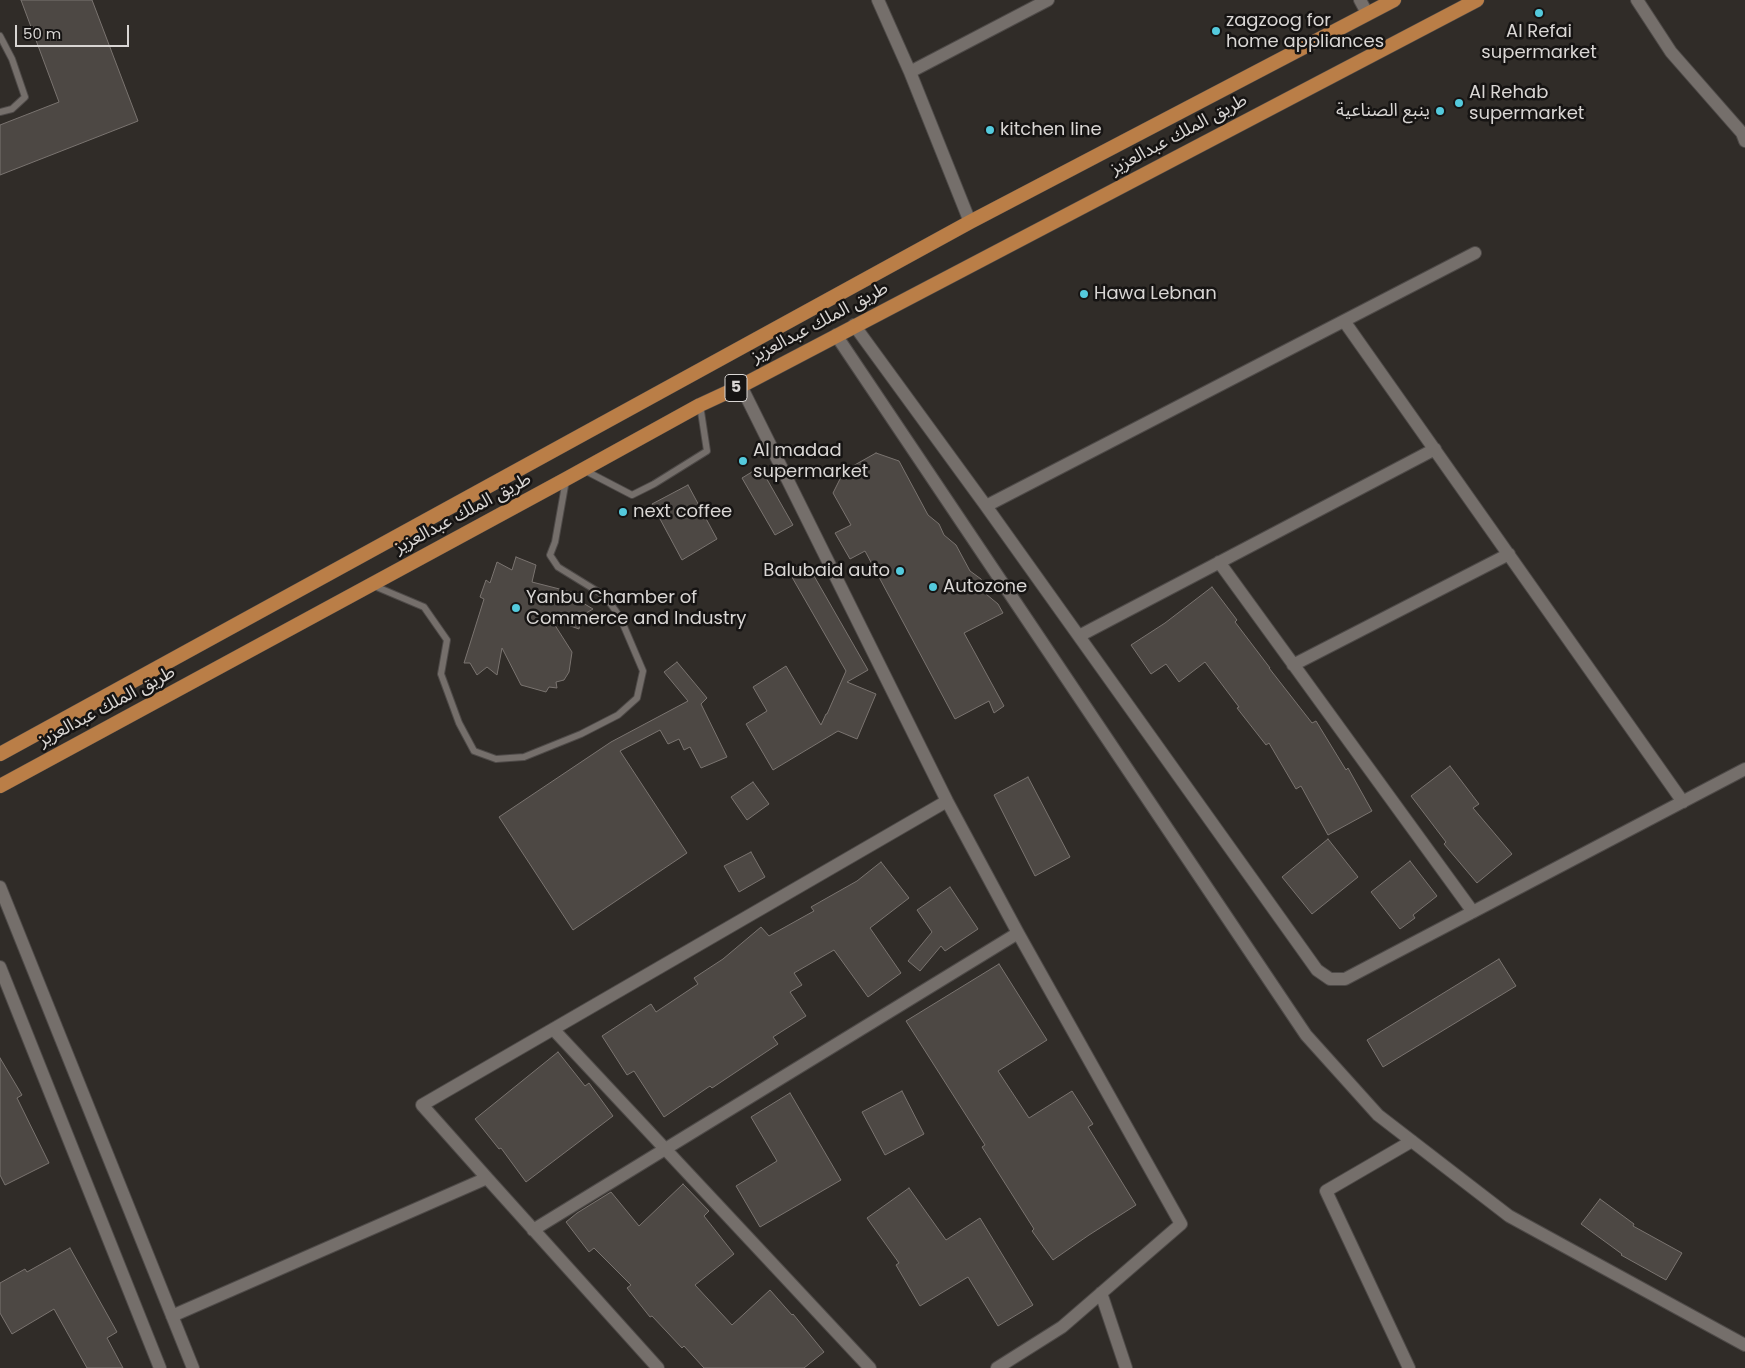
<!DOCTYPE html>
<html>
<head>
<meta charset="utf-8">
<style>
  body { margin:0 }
  #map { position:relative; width:1745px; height:1368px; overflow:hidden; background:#302c28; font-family:Poppins,sans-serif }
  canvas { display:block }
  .scale { position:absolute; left:15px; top:25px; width:114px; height:22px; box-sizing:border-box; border:2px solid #d9d6d4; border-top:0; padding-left:6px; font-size:15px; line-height:18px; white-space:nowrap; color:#d9d6d4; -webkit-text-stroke:4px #161413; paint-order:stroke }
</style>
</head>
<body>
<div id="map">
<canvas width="1745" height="1368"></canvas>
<div class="scale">50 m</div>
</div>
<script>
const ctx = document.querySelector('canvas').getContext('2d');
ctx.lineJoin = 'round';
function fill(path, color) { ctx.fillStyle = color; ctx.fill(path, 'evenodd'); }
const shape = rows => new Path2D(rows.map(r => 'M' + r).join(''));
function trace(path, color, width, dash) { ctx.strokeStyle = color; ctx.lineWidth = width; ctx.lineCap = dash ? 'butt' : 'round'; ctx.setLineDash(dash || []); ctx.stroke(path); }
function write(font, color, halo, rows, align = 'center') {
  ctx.font = font + ' Poppins,"Noto Sans Arabic",sans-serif'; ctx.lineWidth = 5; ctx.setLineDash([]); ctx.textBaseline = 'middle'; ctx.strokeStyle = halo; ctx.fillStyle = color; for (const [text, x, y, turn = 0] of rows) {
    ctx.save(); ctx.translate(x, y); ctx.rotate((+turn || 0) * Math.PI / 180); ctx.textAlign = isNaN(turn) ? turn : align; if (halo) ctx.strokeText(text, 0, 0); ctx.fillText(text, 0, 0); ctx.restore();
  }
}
const building = shape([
  [21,0,92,0,138,121,0,175,0,125,59,102,21,0],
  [876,453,899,461,928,515,939,524,944,535,956,545,970,571,981,579,986,594,998,604,1003,613,964,633,1004,706,994,713,989,701,955,719,865,551,850,559,835,533,851,525,833,493,844,471,876,453],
  [760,467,793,525,775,535,742,478,760,467],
  [688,485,717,539,682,560,652,504,688,485],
  [516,557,536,565,532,582,583,595,583,603,593,609,581,616,579,629,551,619,572,652,569,672,564,680,556,682,557,688,549,687,546,692,521,685,502,648,497,675,487,667,477,675,470,663,464,663,484,599,480,597,486,580,490,583,497,562,512,570,516,557],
  [806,562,868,670,847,682,876,694,857,739,838,731,773,770,746,724,767,711,753,687,786,666,821,725,826,714,827,714,846,671,789,572,806,562],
  [1212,587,1237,620,1235,622,1270,668,1269,668,1312,723,1316,721,1346,770,1348,768,1372,811,1328,835,1301,786,1296,789,1269,743,1266,745,1237,708,1239,707,1205,662,1179,682,1166,664,1151,674,1131,645,1165,623,1212,587],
  [677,662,707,698,701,704,727,757,701,768,690,747,684,750,679,739,668,744,660,730,620,751,687,853,573,930,499,817,611,742,688,701,664,672,677,662],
  [1450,766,1479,804,1473,808,1512,854,1477,883,1444,844,1446,842,1411,796,1450,766],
  [1028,777,1070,857,1035,876,994,795,1028,777],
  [753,782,769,804,747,820,731,797,753,782],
  [1328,839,1358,877,1312,914,1282,877,1328,839],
  [751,852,765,877,739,892,724,866,751,852],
  [1410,861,1437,896,1413,915,1415,918,1400,929,1371,892,1410,861],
  [881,862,909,898,870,928,901,973,868,997,834,950,794,973,802,985,790,992,806,1016,773,1037,778,1044,712,1088,710,1086,664,1117,634,1071,627,1075,602,1036,651,1004,656,1012,698,984,694,978,723,959,761,927,769,936,814,911,811,907,857,881,881,862],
  [950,887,978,929,945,951,941,946,920,971,908,961,932,932,917,910,950,887],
  [1499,959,1516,986,1383,1067,1367,1040,1499,959],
  [999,964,1047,1040,998,1071,1029,1118,1072,1091,1093,1124,1088,1127,1136,1205,1089,1235,1053,1260,1032,1231,1034,1229,982,1147,985,1145,906,1021,999,964],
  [558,1052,585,1086,589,1083,613,1116,526,1182,501,1148,499,1149,475,1119,558,1052],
  [0,1058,22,1095,17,1098,49,1163,5,1185,0,1175,0,1058],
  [902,1091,924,1134,885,1155,862,1112,902,1091],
  [790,1093,841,1180,760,1227,736,1186,777,1161,751,1117,790,1093],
  [683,1184,709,1211,704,1216,734,1254,695,1285,732,1325,770,1290,792,1315,793,1314,824,1352,804,1368,704,1368,684,1346,682,1348,652,1316,650,1317,627,1288,631,1285,594,1248,589,1252,566,1222,577,1213,611,1192,639,1226,683,1184],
  [909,1188,946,1240,980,1218,1033,1305,998,1326,968,1277,920,1306,896,1265,899,1263,867,1218,909,1188],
  [1600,1199,1634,1224,1633,1226,1682,1253,1666,1280,1621,1255,1622,1254,1581,1224,1600,1199],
  [70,1248,117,1332,107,1338,123,1368,87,1368,54,1309,12,1334,0,1313,0,1283,25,1269,27,1272,70,1248]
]);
fill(building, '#4d4844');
trace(building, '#7a7470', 1);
const service = shape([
  [0,36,12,59,25,97,12,109,0,112],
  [584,470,632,495,654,484,707,451,700,405],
  [372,585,424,607,447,640,441,674,459,723,474,751,496,759,524,757,581,734,618,715,637,698,643,671,620,617,605,596,558,567,550,555,555,542,566,480]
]);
const minor = shape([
  [878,0,910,72,970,222],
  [1360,0,1367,13],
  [1637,0,1671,52,1742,133,1745,141],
  [910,72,1048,0],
  [1344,321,1683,802],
  [854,325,986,506,1317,970,1330,979,1345,979,1745,769],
  [836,335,1306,1035,1378,1115,1509,1216,1745,1345],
  [741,386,947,801,1018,933,1181,1224,1062,1327,997,1368],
  [986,506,1475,253],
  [1219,562,1473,912],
  [1079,636,1435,449],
  [1293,665,1509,554],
  [0,887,193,1368],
  [0,967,160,1368],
  [553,1029,870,1368],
  [487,1178,422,1105,947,801],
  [533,1230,1018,933],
  [1101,1293,1126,1368],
  [172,1316,487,1178,658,1368],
  [1409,1368,1326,1191,1412,1141]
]);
const trunk = shape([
  [0,754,970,222,1394,0],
  [0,786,566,479,700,405,741,386,1477,0]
]);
trace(service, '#4e4a48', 8);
trace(minor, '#4e4a48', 14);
trace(trunk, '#4e4a48', 15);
trace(service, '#756f6b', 6);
trace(minor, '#756f6b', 12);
trace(trunk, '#ba7e47', 14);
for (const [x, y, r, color] of [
  [1539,13,5,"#54cadd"],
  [1216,31,5,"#54cadd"],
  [1459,103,5,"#54cadd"],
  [1440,111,5,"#54cadd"],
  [990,130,5,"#54cadd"],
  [1084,294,5,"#54cadd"],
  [743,461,5,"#54cadd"],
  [623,512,5,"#54cadd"],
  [900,571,5,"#54cadd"],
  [933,587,5,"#54cadd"],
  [516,608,5,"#54cadd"]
]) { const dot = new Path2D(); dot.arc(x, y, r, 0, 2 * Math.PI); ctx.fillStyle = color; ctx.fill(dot); trace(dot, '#161413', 2); }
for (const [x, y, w] of [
  [736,388,22]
]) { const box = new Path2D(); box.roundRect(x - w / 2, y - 13.5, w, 27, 4); ctx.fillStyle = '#161413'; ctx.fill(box); trace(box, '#d9d6d4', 1); }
write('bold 16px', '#d9d6d4', null, [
  ["5",736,388]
]);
write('18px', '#d9d6d4', '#161413', [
  ["zagzoog for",1226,21],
  ["home appliances",1226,42],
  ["Al Refai",1539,32,"center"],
  ["supermarket",1539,53,"center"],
  ["Al Rehab",1469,93],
  ["supermarket",1469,114],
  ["ينبع الصناعية",1430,111,"right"],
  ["kitchen line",1000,130],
  ["Hawa Lebnan",1094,294],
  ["Al madad",753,451],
  ["supermarket",753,472],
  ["next coffee",633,512],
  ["Balubaid auto",890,571,"right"],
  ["Autozone",943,587],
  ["Yanbu Chamber of",526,598],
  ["Commerce and Industry",526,619]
], 'left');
write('18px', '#d9d6d4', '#161413', [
  ["طريق الملك عبدالعزيز",1179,135,-28],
  ["طريق الملك عبدالعزيز",820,323,-28],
  ["طريق الملك عبدالعزيز",463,514,-28],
  ["طريق الملك عبدالعزيز",107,707,-28]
]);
</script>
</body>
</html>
